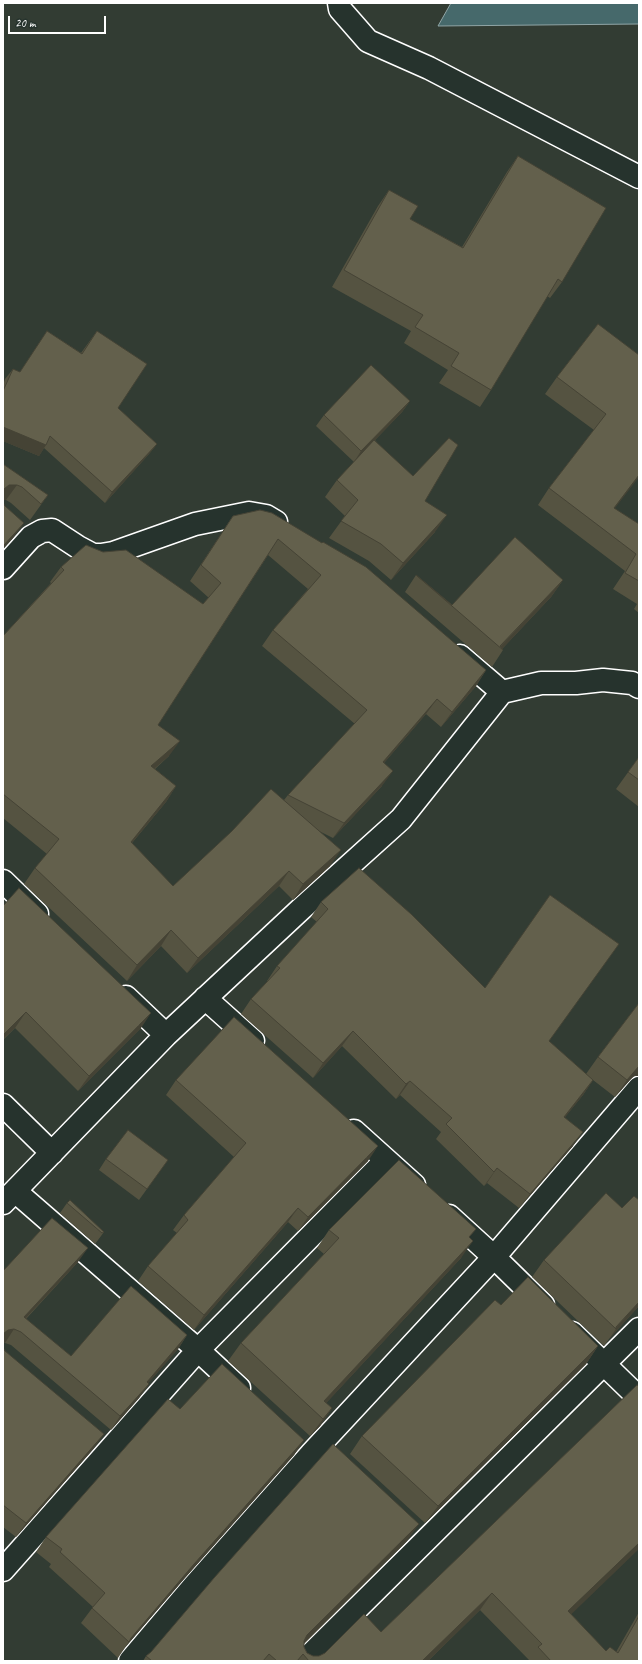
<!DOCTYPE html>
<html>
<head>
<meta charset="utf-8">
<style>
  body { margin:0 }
  #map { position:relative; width:642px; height:1664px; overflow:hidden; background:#323c33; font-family:Caveat,sans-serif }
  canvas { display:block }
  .frame { position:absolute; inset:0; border:4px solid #fff; pointer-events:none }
  .scale { position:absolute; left:8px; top:16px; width:98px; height:18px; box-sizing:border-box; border:2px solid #fff; border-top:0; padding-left:5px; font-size:12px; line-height:14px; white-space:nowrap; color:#fff; -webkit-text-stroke:3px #26332d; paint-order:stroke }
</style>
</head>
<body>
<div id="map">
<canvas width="642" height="1664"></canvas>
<div class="frame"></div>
<div class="scale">20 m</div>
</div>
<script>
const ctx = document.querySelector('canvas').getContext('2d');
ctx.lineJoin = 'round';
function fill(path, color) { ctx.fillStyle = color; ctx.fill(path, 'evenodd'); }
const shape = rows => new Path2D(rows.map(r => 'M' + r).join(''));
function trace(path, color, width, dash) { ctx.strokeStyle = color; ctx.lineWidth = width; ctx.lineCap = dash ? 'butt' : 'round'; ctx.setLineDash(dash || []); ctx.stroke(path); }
const water = shape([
  [451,3,639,3,639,24,438,26,451,3]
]);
fill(water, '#46696b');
trace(water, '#90a5a6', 1);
const street = shape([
  [339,3,340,9,368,41,429,68,639,177],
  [3,568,31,537,42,531,52,530,78,547,93,555,101,555,113,553,195,524,249,513,266,516,276,522],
  [460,656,502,692],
  [3,881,37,914],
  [126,997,166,1035],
  [205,998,253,1041],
  [3,1105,52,1153],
  [354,1131,414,1185],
  [15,1191,198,1350,239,1388],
  [3,1203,166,1035,301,909,401,819,502,692,541,683,576,683,603,680,632,683,639,687],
  [449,1216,494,1257,543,1305],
  [572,1333,639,1398],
  [3,1570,198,1350,386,1160],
  [130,1661,193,1587,311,1454,494,1257,639,1088],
  [304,1661,639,1329]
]);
trace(street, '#fff', 25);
trace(street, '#26332d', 22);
fill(shape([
  [518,156,562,282,550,298,547,296,491,390,480,407,439,383,448,370,404,343,411,331,332,287,378,206,389,190,410,219,462,247,507,172],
  [598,324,614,509,639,524,639,613,634,609,637,604,613,589,625,571,538,505,549,488,594,430,545,394,557,377],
  [47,331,81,353,97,331,118,408,157,444,149,454,105,503,44,448,39,456,3,441,3,385,5,379,13,369,20,372],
  [410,401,402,412,375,440,425,501,435,532,391,580,369,561,329,538,345,516,325,497,337,480,354,462,316,426,324,415],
  [3,464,48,495,30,520,11,503,6,500],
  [260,510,486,670,476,686,441,727,426,714,384,763,382,786,333,838,319,831,330,866,293,900,279,886,187,973,161,946,127,981,24,884,35,868,47,854,3,818,3,636,51,583,50,582,61,567,203,604,209,598,190,581,223,531,233,516],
  [268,555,308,589,273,630,262,646,355,724,288,795,284,800,173,886,132,843,166,802,176,786,155,769,169,756,158,725],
  [416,575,452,605,563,580,551,597,502,649,503,650,492,667,405,592],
  [639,757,639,807,616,789],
  [321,902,485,988,549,1041,586,1074,598,1057,639,1003,639,1076,634,1076,630,1080,615,1097,593,1080,583,1095,565,1117,573,1146,519,1208,487,1183,484,1186,436,1139,441,1132,400,1095,396,1099,342,1046,313,1078,241,1014,251,999,268,981,267,981,277,966,317,922,311,917],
  [3,906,141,1028,78,1091,15,1028,3,1040],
  [176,1080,368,1161,298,1231,288,1222,194,1330,138,1281,148,1266,177,1233,173,1230,184,1215,234,1157,166,1095],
  [106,1159,160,1171,139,1200,99,1170],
  [639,1200,639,1306,609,1339,604,1346,532,1277,544,1260,622,1208],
  [67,1203,104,1232,95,1244,60,1213],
  [329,1230,470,1238,461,1258,326,1403,332,1408,320,1426,310,1436,228,1361,241,1343,324,1254,317,1248],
  [78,1262,26,1319,71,1356,187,1335,178,1349,148,1383,149,1384,139,1398,111,1430,11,1345,5,1343,3,1271],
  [501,1305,598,1346,586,1364,425,1523,350,1454,362,1436],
  [3,1348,94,1448,16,1537,3,1527],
  [637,1385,571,1614,606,1651,616,1652,639,1612,639,1661,528,1661,529,1660,480,1610,428,1661,143,1661,146,1656,407,1541,304,1644,304,1647,307,1653,313,1656,319,1656,381,1632],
  [180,1409,304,1440,294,1455,184,1579,126,1646,118,1658,81,1623,93,1607,49,1567,51,1564,36,1552,46,1537]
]), '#555341');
fill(shape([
  [410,401,402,412,354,462,361,451],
  [3,427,46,445,39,456,3,441],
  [157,444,149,454,105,503,112,492],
  [639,475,639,477,602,525,614,508],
  [9,485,17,485,6,500,3,500,3,490,4,489],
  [447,515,435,532,391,580,403,563],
  [24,523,13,538,3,549,3,546],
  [563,580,551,597,502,649,500,647],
  [486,670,476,686,441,727,452,712],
  [437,699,426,714,372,777,383,762],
  [180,741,169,756,140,781,151,766],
  [393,771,382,786,333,838,344,823],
  [176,786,166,802,120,857,131,842],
  [341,850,330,866,293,900,303,884],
  [289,871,279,886,187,973,198,958],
  [171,930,161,946,127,981,137,965],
  [26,1012,15,1028,3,1039,3,1035],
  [151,1013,141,1028,78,1091,89,1076],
  [353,1031,342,1046,313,1078,323,1063],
  [639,1066,639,1076,634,1076,630,1080,615,1097,627,1080],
  [593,1080,583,1095,554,1131,564,1117],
  [410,1081,400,1095,396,1099,406,1084],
  [583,1132,573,1146,519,1208,530,1194],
  [378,1146,368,1161,298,1231,308,1217],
  [497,1168,487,1183,484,1186,494,1172],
  [298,1208,288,1222,194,1330,204,1315],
  [473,1241,461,1258,317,1413,324,1401],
  [88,1248,78,1262,14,1331,24,1317],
  [639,1302,639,1306,609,1339,616,1329,615,1329],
  [14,1329,5,1343,3,1343,3,1333,8,1330],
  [187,1335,178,1349,137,1396,147,1382],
  [598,1346,586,1364,425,1523,438,1506],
  [149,1384,139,1398,111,1430,120,1416],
  [332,1408,320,1426,310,1436,323,1419],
  [104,1434,94,1448,16,1537,26,1523],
  [304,1440,294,1455,184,1579,126,1646,131,1638,194,1564],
  [419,1524,407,1541,295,1652,307,1635],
  [639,1543,639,1549,556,1629,568,1611],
  [492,1593,480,1610,428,1661,422,1661]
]), '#454335');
const building = shape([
  [518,156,606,208,562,282,558,279,491,390,451,366,459,353,415,327,423,315,344,270,389,190,418,206,410,219,463,248,518,156],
  [598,324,639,355,639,475,614,508,639,524,639,581,625,573,636,554,549,488,606,414,557,377,598,324],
  [47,331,82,354,97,331,147,364,118,408,157,444,112,492,50,436,46,445,3,427,3,391,13,369,20,372,47,331],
  [371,365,410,401,361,451,324,415,371,365],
  [449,438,458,445,425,501,447,515,403,563,381,544,341,521,358,500,337,480,374,440,413,476,449,438],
  [3,464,48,495,41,504,22,487,17,485,9,485,4,489,3,491,3,464],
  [3,502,5,506,24,523,4,545,3,547,3,502],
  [260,510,272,513,322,543,323,542,366,567,486,670,452,712,437,699,383,762,393,771,344,823,288,795,367,710,273,630,321,575,278,539,158,725,180,741,151,766,176,786,131,842,173,886,232,831,271,789,341,850,303,884,289,871,198,958,171,930,137,965,35,868,59,839,3,794,3,636,64,570,61,567,86,545,103,552,126,550,203,604,221,583,201,565,233,516,260,510],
  [515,537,563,580,500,646,503,650,416,575,452,605,515,537],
  [639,757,639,780,628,772,639,757],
  [359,868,411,914,485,988,550,895,619,944,549,1041,593,1080,564,1117,583,1132,530,1194,497,1168,494,1172,446,1124,452,1118,410,1081,406,1084,353,1031,323,1063,251,999,280,968,277,966,328,909,321,902,359,868],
  [19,888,151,1013,89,1076,26,1012,3,1035,3,906,19,888],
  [639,1003,639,1066,627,1080,598,1057,639,1003],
  [234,1017,378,1146,308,1217,298,1208,204,1315,148,1266,188,1220,184,1215,246,1143,176,1080,234,1017],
  [128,1130,168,1160,147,1189,106,1159,128,1130],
  [399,1160,476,1229,469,1237,473,1241,324,1401,332,1408,323,1419,241,1343,339,1238,329,1230,399,1160],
  [606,1193,622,1208,634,1196,639,1200,639,1302,616,1327,616,1329,544,1260,606,1193],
  [70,1200,104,1232,102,1233,67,1203,70,1200],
  [52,1218,88,1248,24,1317,71,1356,131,1286,187,1335,147,1382,149,1384,120,1416,21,1332,14,1329,8,1330,3,1334,3,1271,52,1218],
  [528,1277,598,1346,438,1506,362,1436,495,1300,501,1305,528,1277],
  [3,1348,5,1351,104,1434,26,1523,3,1505,3,1348],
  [222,1364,304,1440,194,1564,131,1638,129,1642,92,1608,105,1593,60,1552,62,1549,46,1537,168,1399,180,1409,222,1364],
  [637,1385,639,1386,639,1543,568,1611,606,1651,610,1647,618,1653,639,1616,639,1661,551,1661,538,1647,542,1644,492,1593,422,1661,309,1661,303,1654,297,1661,277,1661,269,1654,263,1661,152,1661,146,1656,151,1652,214,1578,333,1444,419,1524,307,1635,304,1641,304,1647,307,1653,313,1656,319,1656,325,1653,364,1614,381,1632,637,1385]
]);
fill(building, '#63604c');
trace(building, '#454335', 1);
</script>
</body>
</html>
